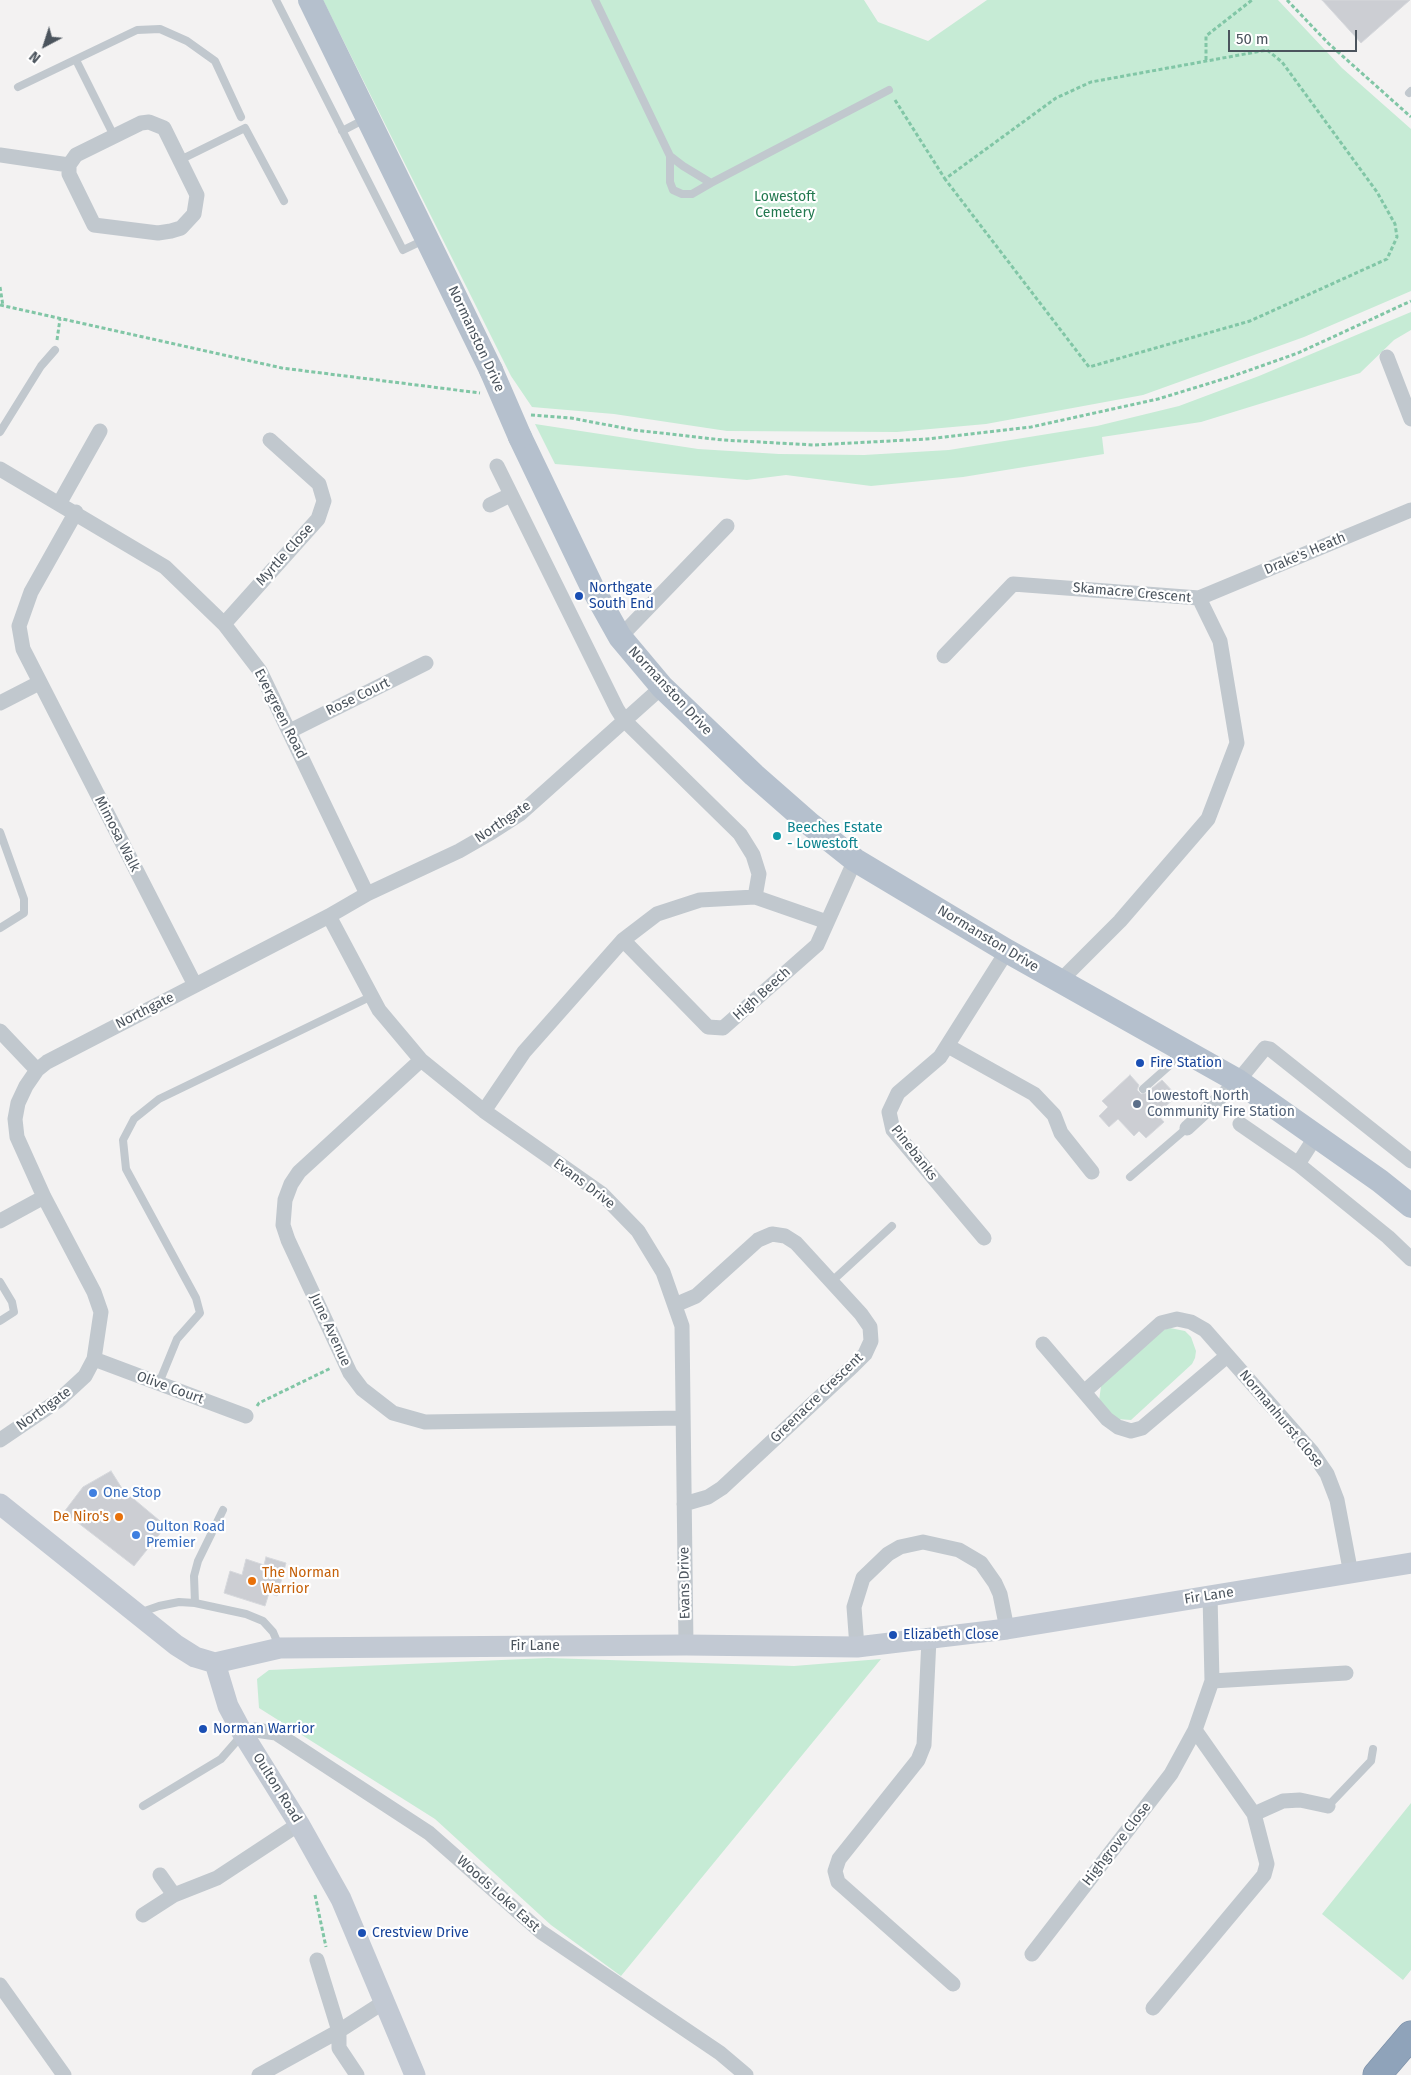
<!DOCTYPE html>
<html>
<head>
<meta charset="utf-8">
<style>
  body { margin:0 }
  #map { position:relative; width:1411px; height:2075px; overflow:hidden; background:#f3f2f2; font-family:"Fira Sans",sans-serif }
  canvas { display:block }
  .north { position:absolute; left:20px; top:20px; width:50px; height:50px; -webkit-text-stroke:4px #fff; paint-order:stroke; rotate:220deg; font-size:14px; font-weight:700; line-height:20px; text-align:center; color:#4b545d }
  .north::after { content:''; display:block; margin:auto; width:18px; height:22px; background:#4b545d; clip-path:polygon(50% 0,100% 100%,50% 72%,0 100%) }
  .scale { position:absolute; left:1228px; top:30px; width:129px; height:22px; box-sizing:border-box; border:2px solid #4b545d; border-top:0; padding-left:6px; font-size:15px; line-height:18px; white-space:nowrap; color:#4b545d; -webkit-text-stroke:4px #fff; paint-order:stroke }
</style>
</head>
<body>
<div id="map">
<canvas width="1411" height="2075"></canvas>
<div class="north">N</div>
<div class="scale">50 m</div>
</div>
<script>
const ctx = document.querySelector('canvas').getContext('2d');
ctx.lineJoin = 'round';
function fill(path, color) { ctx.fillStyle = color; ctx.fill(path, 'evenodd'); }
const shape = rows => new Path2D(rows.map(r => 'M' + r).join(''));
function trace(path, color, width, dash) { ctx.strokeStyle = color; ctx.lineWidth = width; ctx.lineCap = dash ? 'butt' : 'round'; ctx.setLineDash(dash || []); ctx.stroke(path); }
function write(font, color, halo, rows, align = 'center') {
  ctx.font = font + ' "Fira Sans",sans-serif'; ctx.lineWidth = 4.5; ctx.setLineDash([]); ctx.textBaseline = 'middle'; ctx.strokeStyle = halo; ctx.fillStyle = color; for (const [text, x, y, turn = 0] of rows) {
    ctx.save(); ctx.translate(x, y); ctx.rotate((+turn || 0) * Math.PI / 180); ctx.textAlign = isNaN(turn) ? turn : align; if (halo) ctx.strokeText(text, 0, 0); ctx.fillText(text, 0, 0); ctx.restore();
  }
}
fill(shape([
  [323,0,864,0,878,22,928,41,987,0,1278,0,1342,68,1411,129,1411,291,1304,337,1143,395,986,424,897,432,727,431,614,414,532,407,511,376],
  [1411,312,1411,330,1394,340,1360,373,1201,422,1102,437,1104,454,963,477,871,486,786,475,747,480,555,464,535,424,698,449,779,454,864,455,949,450,1097,426,1179,406,1259,376],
  [1170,1328,1185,1331,1191,1337,1196,1351,1195,1358,1192,1364,1131,1420,1117,1419,1099,1401,1101,1386,1163,1330],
  [548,1658,794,1666,881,1659,621,1976,551,1925,435,1819,259,1708,257,1679,269,1670],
  [1411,1803,1411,1970,1403,1980,1322,1914]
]), '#c6ebd5');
const building = shape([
  [1322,0,1410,0,1361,43,1322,0],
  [1130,1075,1139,1085,1137,1090,1141,1094,1146,1093,1162,1080,1177,1096,1157,1114,1164,1122,1146,1138,1139,1131,1134,1136,1118,1119,1109,1127,1099,1116,1108,1107,1102,1101,1130,1075],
  [111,1471,123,1490,166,1526,134,1566,64,1512,83,1487,111,1471],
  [266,1557,286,1563,277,1596,269,1593,265,1606,224,1593,230,1571,242,1575,246,1559,264,1565,266,1557]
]);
fill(building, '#ccced3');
trace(building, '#d6d8dc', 1);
const highway = shape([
  [1377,2075,1411,2035]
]);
trace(highway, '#7a8ea6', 29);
trace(shape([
  [1287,0,1328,43,1411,117],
  [1206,60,1206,36,1252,0],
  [895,100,945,179,1056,98,1091,82,1267,50,1282,62,1377,192,1395,224,1397,237,1387,259,1250,321,1089,367,945,179],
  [0,287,3,306],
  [0,305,282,368,480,393],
  [57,340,60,319],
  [531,415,571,418,634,430,723,440,814,445,927,439,1031,427,1158,399,1230,377,1298,353,1411,301],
  [257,1406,259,1403,331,1368],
  [315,1895,326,1947]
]), '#81c6a6', 3, [4, 2.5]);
trace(shape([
  [276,0,403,250,424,240],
  [595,0,670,156,683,166,711,183,889,90],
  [76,60,114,136],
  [18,87,137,30,160,29,187,41,215,61,241,117],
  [1409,93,1411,91],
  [342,131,365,119],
  [670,156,670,182,673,190,682,194,692,194,711,183],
  [180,160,245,128,284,201],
  [0,432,41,366,55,350],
  [0,832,24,899,24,913,0,928],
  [1143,1089,1170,1065,1178,1050],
  [1130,1177,1187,1128],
  [0,1282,12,1302,14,1312,0,1321],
  [831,1282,892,1226],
  [159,1383,177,1339,200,1313,196,1298,126,1169,123,1140,134,1119,159,1099,372,996],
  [195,1603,194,1576,198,1561,223,1510],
  [139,1613,159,1606,179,1602,195,1603,246,1614,263,1621,273,1632,279,1646],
  [143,1806,221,1759,242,1735],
  [1328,1806,1371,1761,1373,1749]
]), '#c1c8ce', 8);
trace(shape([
  [149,122,164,128,197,195,194,214,181,228,171,231,158,233,94,225,69,174,69,165,76,155,141,123,149,122],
  [0,155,69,165],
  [1387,357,1411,419],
  [497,466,617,709,624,720,740,834,753,855,759,874,755,897],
  [0,469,165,567,224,624,260,671,367,894],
  [59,504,100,431],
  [490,505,510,495],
  [76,512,31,592,19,626,23,649,195,985],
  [1199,598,1411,510],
  [224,624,318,519,324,501,319,484,270,440],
  [620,637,727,526],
  [944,656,1013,584,1199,598,1220,641,1237,743,1208,819,1120,921,1060,981],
  [0,703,39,683],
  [290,731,426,663],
  [329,916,379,1010,421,1060,484,1111,602,1194,638,1231,663,1272,682,1326,686,1645],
  [623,940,708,1027,723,1028,817,945,855,860],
  [0,1031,37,1070],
  [948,1046,1034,1094,1054,1115,1061,1133,1092,1172],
  [421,1060,299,1172,291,1184,285,1200,283,1225,288,1240,350,1373,362,1389,393,1413,425,1422,683,1418],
  [484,1111,524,1052,623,940,657,914,700,900,755,897,827,922],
  [1240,1124,1298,1164,1388,1237,1411,1259],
  [1187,1128,1238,1081,1265,1048,1270,1049,1411,1161],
  [1298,1164,1316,1136],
  [0,1221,44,1197],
  [984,1238,893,1130,889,1112,898,1093,940,1057,1007,951],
  [675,1305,696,1296,758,1240,772,1234,785,1236,796,1243,861,1314,870,1327,871,1341,865,1354,853,1366,722,1488,708,1497,684,1504],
  [1043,1344,1107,1419,1118,1427,1131,1431,1142,1428,1227,1356],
  [94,1359,246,1416],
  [1084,1392,1161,1323,1177,1319,1191,1322,1205,1330,1312,1452,1327,1474,1337,1500,1351,1574],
  [0,1440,59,1400,85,1376,94,1359,101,1312,94,1292,44,1197,17,1137,15,1119,18,1103,26,1086,37,1070,47,1062,329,916,367,894,459,851,492,832,520,814,662,687],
  [929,1639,924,1745,918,1760,839,1859,835,1871,838,1882,953,1984],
  [857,1647,854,1607,863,1578,888,1554,900,1547,923,1542,959,1550,981,1563,995,1583,1000,1594,1007,1629],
  [1212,1681,1346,1673],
  [243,1734,255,1730,276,1733,429,1833,541,1932,720,2053,746,2075],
  [1254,1814,1283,1801,1300,1800,1328,1806],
  [160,1875,174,1895],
  [143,1915,174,1895,217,1878,299,1824],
  [1032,1954,1171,1774,1195,1730,1212,1681,1210,1595],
  [317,1960,339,2031,339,2048,357,2075],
  [0,1985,64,2075],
  [1153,2008,1264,1875,1267,1864,1254,1814,1195,1730],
  [259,2075,339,2031,384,2002]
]), '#c1c8ce', 15);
trace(shape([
  [0,1504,176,1645,195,1657,215,1663,280,1648,686,1645,857,1647,1007,1629,1411,1563],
  [215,1663,228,1706,243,1734,299,1824,341,1899,415,2075]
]), '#c2c9d3', 21);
trace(shape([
  [310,0,491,370],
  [520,437,592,587,620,637,662,687,754,775,811,825,855,860,1007,951,1238,1081,1380,1181,1411,1206]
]), '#b5c0cd', 24);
trace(highway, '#8fa3ba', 28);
trace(shape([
  [491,370,520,437]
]), '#b5c0cd', 24);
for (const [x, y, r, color] of [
  [579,596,5,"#1a4fb4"],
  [777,836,5,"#0f9aa8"],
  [1140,1063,5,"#1a4fb4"],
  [1137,1104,5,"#5c6f8a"],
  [93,1493,5,"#3f7fe0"],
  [119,1517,5,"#e8710a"],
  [136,1535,5,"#3f7fe0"],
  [252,1581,5,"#e8710a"],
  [893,1635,5,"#1a4fb4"],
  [203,1729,5,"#1a4fb4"],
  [362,1933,5,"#1a4fb4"]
]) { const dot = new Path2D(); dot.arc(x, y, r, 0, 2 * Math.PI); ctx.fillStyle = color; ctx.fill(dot); trace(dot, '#fff', 2); }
write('14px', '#22784f', '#fff', [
  ["Lowestoft",785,197],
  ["Cemetery",785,213]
]);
write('14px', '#4b545d', '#fff', [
  ["Normanston Drive",476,339,65],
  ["Drake's Heath",1305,554,-23],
  ["Myrtle Close",285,555,-48],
  ["Skamacre Crescent",1132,593,5],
  ["Normanston Drive",670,691,47],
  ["Rose Court",358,697,-26],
  ["Evergreen Road",280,714,63],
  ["Northgate",503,822,-34],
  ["Mimosa Walk",117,834,63],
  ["Normanston Drive",988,939,31],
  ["High Beech",762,994,-42],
  ["Northgate",145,1011,-27],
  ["Pinebanks",914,1153,52],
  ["Evans Drive",584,1184,37],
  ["June Avenue",330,1330,65],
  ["Olive Court",170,1388,20],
  ["Greenacre Crescent",817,1398,-44],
  ["Northgate",44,1409,-36],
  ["Normanhurst Close",1281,1419,50],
  ["Evans Drive",685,1583,-91],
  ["Fir Lane",1209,1596,-9],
  ["Fir Lane",535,1646],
  ["Oulton Road",277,1788,58],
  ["Highgrove Close",1117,1844,-52],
  ["Woods Loke East",498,1894,42]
]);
write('14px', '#164399', '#fff', [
  ["Northgate",589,588],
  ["South End",589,604],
  ["Fire Station",1150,1063],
  ["Elizabeth Close",903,1635],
  ["Norman Warrior",213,1729],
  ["Crestview Drive",372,1933]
], 'left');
write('14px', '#0d838f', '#fff', [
  ["Beeches Estate",787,828],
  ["- Lowestoft",787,844]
], 'left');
write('14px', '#4e5e75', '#fff', [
  ["Lowestoft North",1147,1096],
  ["Community Fire Station",1147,1112]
], 'left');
write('14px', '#366cbe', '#fff', [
  ["One Stop",103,1493],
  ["Oulton Road",146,1527],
  ["Premier",146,1543]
], 'left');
write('14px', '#c56008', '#fff', [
  ["De Niro's",109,1517],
  ["The Norman",262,1573,"left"],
  ["Warrior",262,1589,"left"]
], 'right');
</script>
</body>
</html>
